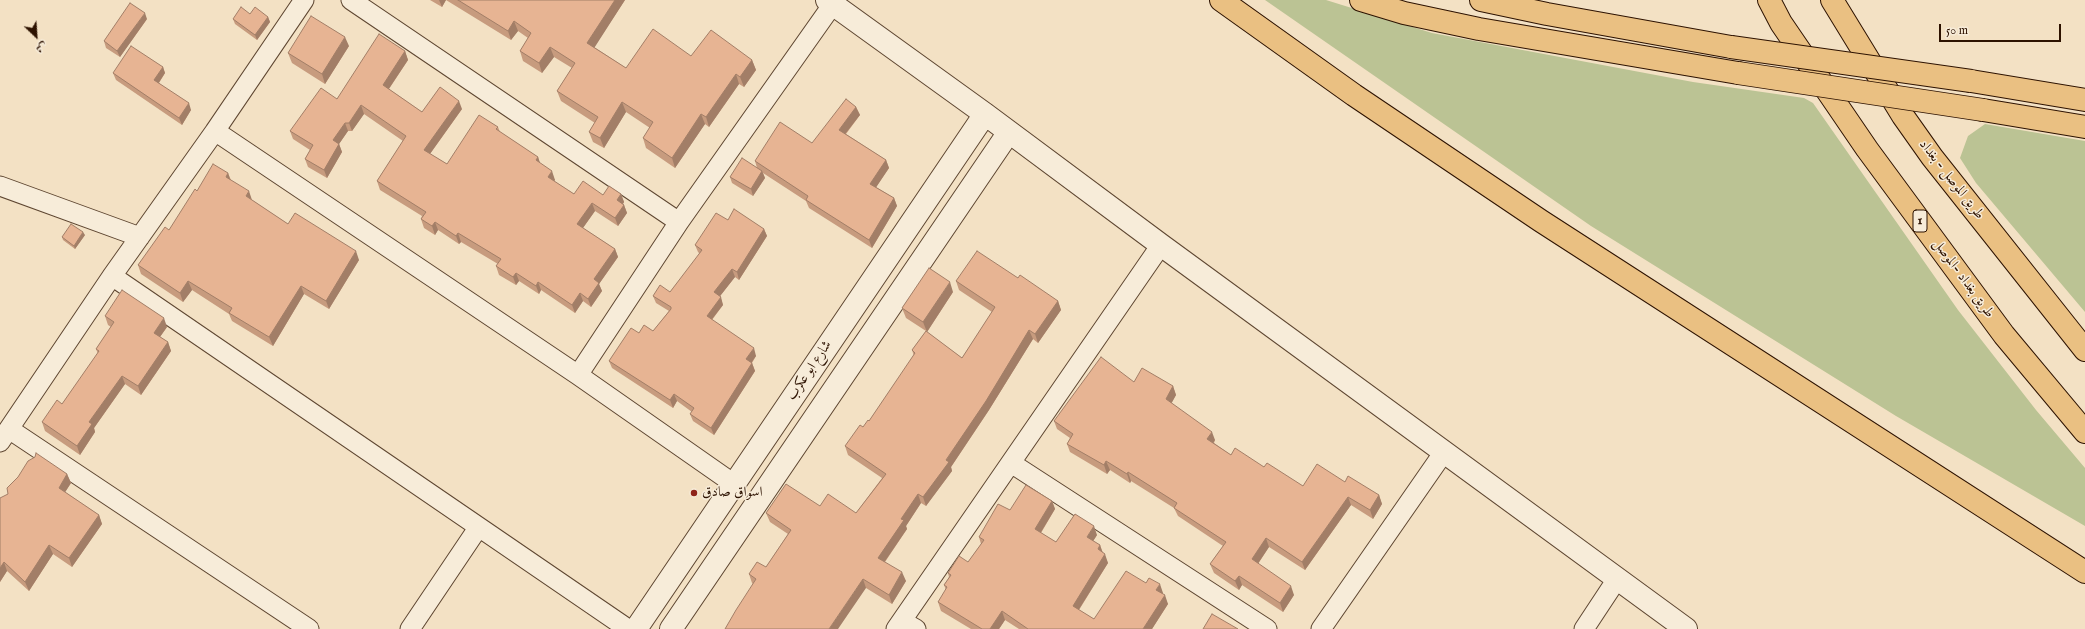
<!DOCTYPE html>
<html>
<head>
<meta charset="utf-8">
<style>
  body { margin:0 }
  #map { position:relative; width:2085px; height:629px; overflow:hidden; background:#f3e1c4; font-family:"IM FELL English",Amiri,serif }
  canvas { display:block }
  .north { position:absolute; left:16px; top:16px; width:40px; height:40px; -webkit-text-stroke:3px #f7ecd9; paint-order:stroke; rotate:155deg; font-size:11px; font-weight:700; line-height:16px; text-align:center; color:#2d1200 }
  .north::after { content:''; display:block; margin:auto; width:14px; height:18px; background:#2d1200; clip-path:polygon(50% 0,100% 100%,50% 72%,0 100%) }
  .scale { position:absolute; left:1939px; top:24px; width:122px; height:18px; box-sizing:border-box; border:2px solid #2d1200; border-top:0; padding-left:5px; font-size:12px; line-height:14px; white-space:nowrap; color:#2d1200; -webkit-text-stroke:3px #f7ecd9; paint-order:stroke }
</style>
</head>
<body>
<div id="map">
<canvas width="2085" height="629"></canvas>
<div class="north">ش</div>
<div class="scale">50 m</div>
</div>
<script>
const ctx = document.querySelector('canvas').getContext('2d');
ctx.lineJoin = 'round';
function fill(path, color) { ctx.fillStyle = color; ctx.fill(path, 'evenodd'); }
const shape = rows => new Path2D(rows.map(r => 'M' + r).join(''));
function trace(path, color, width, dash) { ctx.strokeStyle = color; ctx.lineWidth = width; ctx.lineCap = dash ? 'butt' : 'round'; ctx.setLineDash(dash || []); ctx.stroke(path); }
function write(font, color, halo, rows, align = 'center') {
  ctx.font = font + ' "IM FELL English",Amiri,serif'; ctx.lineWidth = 3; ctx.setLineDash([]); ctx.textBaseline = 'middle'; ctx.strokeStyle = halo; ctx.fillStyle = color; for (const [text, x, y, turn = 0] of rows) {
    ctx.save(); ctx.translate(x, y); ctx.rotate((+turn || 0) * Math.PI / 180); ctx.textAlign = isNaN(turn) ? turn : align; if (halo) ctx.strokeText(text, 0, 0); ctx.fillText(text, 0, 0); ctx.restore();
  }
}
fill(shape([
  [1265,0,1326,0,1432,33,1693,82,1804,98,1813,103,1958,310,2036,410,2085,468,2085,526,1896,416,1591,226],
  [1985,124,2085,141,2085,312,1976,183,1960,158,1968,136]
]), '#bbc394');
const minor = shape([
  [304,0,215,131,578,375,734,484],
  [351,0,679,222],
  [0,186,140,237],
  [112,276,628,629],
  [578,375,679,222,833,4],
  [9,429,309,629],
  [0,442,112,276,215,131],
  [1011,463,1267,629],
  [902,621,916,629],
  [410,629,478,528],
  [896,629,1161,245],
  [1321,629,1444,452],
  [1584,629,1617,579]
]);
const tertiary = shape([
  [827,0,985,114,1161,245,1686,629],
  [636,629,985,114],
  [671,629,1009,132]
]);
const primary = shape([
  [1221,0,1354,95,1541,221,2085,572],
  [1481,0,1547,14,1731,47],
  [1971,81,2085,100]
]);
const trunk = shape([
  [1361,0,1404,13,1479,29,1738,73],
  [1769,0,1781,23,1867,149,2004,335,2085,432],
  [1832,0,1903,116,1932,157,2085,350],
  [1983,110,2085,127]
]);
trace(minor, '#5e4631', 21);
trace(tertiary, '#5e4631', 24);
trace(primary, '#2d1200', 24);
trace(trunk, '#2d1200', 24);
trace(minor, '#f7ecd9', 19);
trace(tertiary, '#f7ecd9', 22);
trace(primary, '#eac082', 22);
trace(trunk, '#eac082', 22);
const primaryBridge = shape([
  [1731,47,1971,81]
]);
const trunkBridge = shape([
  [1738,73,1983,110]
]);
trace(primaryBridge, '#2d1200', 24, []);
trace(trunkBridge, '#2d1200', 24, []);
trace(primaryBridge, '#eac082', 22);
trace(trunkBridge, '#eac082', 22);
fill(shape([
  [430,0,446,0,442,7],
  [446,0,625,0,594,47,626,68,691,56,752,60,756,70,744,87,739,84,709,127,705,124,675,168,646,148,643,138,650,128,626,112,604,148,593,142,589,132,595,123,561,101,557,91,572,68,554,57,542,73,523,61,520,51,528,38,518,31,511,40],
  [250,14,268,17,270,22,257,40,235,24,233,19],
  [147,19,120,57,106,48,104,41],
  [349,46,325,84,292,63,288,53],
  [405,51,408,60,389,89,422,112,462,109,430,154,447,164,498,127,500,132,538,157,540,163,555,180,554,181,574,194,603,195,621,194,624,202,623,204,624,205,627,213,618,226,595,211,583,228,615,249,618,257,599,284,602,291,591,307,583,301,575,313,541,290,539,294,519,281,516,285,499,275,496,266,498,264,461,242,459,244,438,230,435,235,424,228,421,219,422,216,380,190,377,181,403,141,364,114,352,131,348,131,339,144,342,152,327,178,308,167,305,159,310,150,293,139,290,131],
  [163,67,165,73,159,83,191,110,182,125,116,80,113,73],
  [856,107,860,115,846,134,886,160,889,168,876,187,894,198,897,206,872,248,809,208,806,201,763,173,765,178,753,196,732,183,730,177,757,168,755,161,812,143],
  [228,173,231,180,252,200,288,224,359,260,329,309,304,294,273,346,232,321,229,314,192,290,183,302,141,274,138,265,169,230,197,191],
  [728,220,764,229,767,236,739,280,735,277,720,296,723,305,712,320,756,356,752,363,755,371,714,435,693,421,690,414,692,412,677,401,673,408,612,368,609,361,639,333,653,331,669,311,656,303,653,296,670,292,700,254,698,252,695,245],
  [85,235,75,249,63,240,62,237],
  [1018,278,1058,301,1061,310,1038,343,1033,339,989,410,951,467,952,471,926,506,921,503,906,526,907,529,885,562,906,581,892,604,866,588,753,584,752,583,749,574,766,567,788,534,770,522,766,513,820,506,856,513,882,478,848,455,845,446,869,421,914,356,912,350,926,331,906,318,902,308,953,292,927,332,962,358,992,312,959,290,956,281],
  [105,316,167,327,160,337,168,342,171,351,141,395,125,384,94,428,95,432,80,455,45,431,42,422,62,404,98,354,96,349,111,327,108,325],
  [1134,382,1173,386,1176,395,1171,403,1215,440,1214,443,1231,455,1264,467,1303,486,1345,482,1379,495,1382,504,1373,519,1351,505,1305,570,1269,547,1258,564,1294,595,1283,612,1242,585,1239,590,1214,573,1210,564,1223,546,1178,516,1174,508,1131,481,1130,483,1110,470,1107,474,1070,452,1067,444,1070,438,1057,429,1054,421],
  [67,474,71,483,65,492,99,515,102,524,72,567,53,554,29,591,7,571,0,582,8,494,18,477],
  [1052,501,1055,509,1041,533,1056,542,1097,535,1093,541,1100,545,1103,553,1108,563,1079,610,1094,619,1146,583,1163,593,1162,594,1168,604,1152,629,1019,629,1005,620,999,629,971,629,941,611,938,602,946,590,944,585,949,577,948,573,968,562,981,544,979,537,1010,510]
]), '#c79b7e');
fill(shape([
  [439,0,446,0,442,7],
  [615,0,625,0,591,53,587,43],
  [145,13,147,19,120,57,117,51],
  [268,17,270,22,257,40,255,35],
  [514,21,518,31,511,40,508,31],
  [345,37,349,46,325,84,322,74],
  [550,47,554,57,542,73,539,63],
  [405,51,408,60,386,93,383,85],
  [752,60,756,70,744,87,740,77],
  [163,67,165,73,156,87,154,80],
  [736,74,739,84,709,127,706,117],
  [459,101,462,109,427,158,424,150],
  [622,102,626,112,604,148,600,138],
  [189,103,191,110,182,125,179,118],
  [361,105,364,114,352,131,349,123],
  [856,107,860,115,842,138,839,130],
  [701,114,705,124,675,168,672,158],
  [345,123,348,131,339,144,342,152,327,178,324,170,333,140],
  [538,157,541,166,536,160],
  [886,160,889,168,873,192,870,184],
  [552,171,555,180,551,186,548,177],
  [762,171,765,178,753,196,751,189],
  [228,173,231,182,226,177],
  [249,191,252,200,246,196],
  [621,194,624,202,620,209,617,200],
  [894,198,897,206,872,248,869,240],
  [592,203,595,211,580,232,577,224],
  [624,205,627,213,618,226,615,218],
  [435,222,438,230,435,235,432,226],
  [764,229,767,236,739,280,737,272],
  [83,232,85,235,75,249,74,246],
  [458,233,461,242,459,244,456,236],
  [615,249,618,257,599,284,602,291,591,307,588,299,594,279],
  [356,251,359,260,329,309,326,301],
  [732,269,735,277,717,300,714,292],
  [516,273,519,281,516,285,513,277],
  [188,281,192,290,183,302,180,293],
  [538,282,541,290,539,294,536,286],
  [950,282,953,292,927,332,923,322],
  [301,286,304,294,273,346,269,337],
  [580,293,583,301,575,313,572,305],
  [721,297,723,305,709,323,707,316],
  [1058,301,1061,310,1038,343,1035,334],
  [164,318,167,327,157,341,154,333],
  [1029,330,1033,339,989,410,951,467,952,471,926,506,923,497],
  [168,342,171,351,141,395,138,386],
  [754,348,756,356,749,366,746,359],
  [752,363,755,371,714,435,711,428],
  [122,376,125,384,94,428,95,432,80,455,77,446,89,422],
  [1173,386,1176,395,1169,408,1166,399],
  [674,394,677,401,673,408,670,400],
  [1212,432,1215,440,1210,448,1207,439],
  [1106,461,1110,470,1107,474,1104,465],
  [1128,472,1131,481,1130,483,1127,474],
  [67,474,71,483,62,497,59,488],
  [918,494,921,503,906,526,907,529,881,567,878,558,901,519],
  [1379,495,1382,504,1373,519,1370,510],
  [1348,497,1351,505,1305,570,1302,562],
  [1052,501,1055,509,1038,537,1035,529],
  [99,515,102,524,72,567,69,558],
  [1094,526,1097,535,1090,546,1087,537],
  [1266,538,1269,547,1255,568,1252,559],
  [49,545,53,554,29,591,25,582],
  [1100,545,1103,554,1098,549],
  [1105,554,1108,563,1076,614,1073,606],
  [4,562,7,571,0,582,0,568],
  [902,572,906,581,892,604,889,595],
  [1239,576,1242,585,1239,590,1235,581],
  [863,579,866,588,838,629,829,629],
  [1160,584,1163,593,1159,599,1156,590],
  [1291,586,1294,595,1283,612,1280,603],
  [1165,595,1168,604,1152,629,1143,629],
  [1002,611,1005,620,999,629,990,629]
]), '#a27e67');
const building = shape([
  [458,0,615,0,587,43,626,68,653,29,691,56,711,30,752,60,740,77,736,74,706,117,701,114,672,158,643,138,653,122,622,102,600,138,589,132,598,117,557,91,575,63,550,47,539,63,520,51,531,33,514,21,508,31,458,0],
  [130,3,145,13,117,51,104,41,130,3],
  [241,7,250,14,255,7,268,17,255,35,233,19,241,7],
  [311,16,345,37,322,74,288,53,311,16],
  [379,34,405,51,383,85,422,112,440,87,459,101,424,150,447,164,479,115,498,127,496,129,538,157,536,160,552,171,548,177,574,194,583,181,603,195,609,186,621,194,617,200,624,205,615,218,592,203,577,224,615,249,594,279,599,283,588,299,580,293,572,305,538,282,536,286,516,273,513,277,496,266,501,259,458,233,456,236,435,222,432,226,421,219,426,212,377,181,406,136,361,105,349,123,345,123,333,140,339,144,324,170,305,159,313,145,290,131,321,88,337,99,379,34],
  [131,46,163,67,154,80,189,103,179,118,113,73,131,46],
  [846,99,856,107,839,130,886,160,870,184,894,198,869,240,806,200,808,196,755,161,780,122,812,143,846,99],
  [742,158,762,171,751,189,730,177,742,158],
  [213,164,228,173,226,177,249,191,246,196,288,224,295,213,356,251,326,301,301,286,269,337,229,313,232,308,188,281,180,293,138,265,165,227,169,230,195,189,197,191,213,164],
  [734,209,764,229,737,272,732,269,714,292,721,297,707,316,754,348,746,359,752,363,711,428,690,414,694,408,674,394,670,400,609,361,631,328,639,333,644,325,653,331,671,309,671,307,653,296,660,285,670,292,702,250,695,245,716,213,728,220,734,209],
  [71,224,83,232,74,246,62,237,71,224],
  [977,251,1018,278,1020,275,1058,301,1035,334,1029,330,986,401,946,460,949,462,923,497,918,494,901,519,904,520,878,558,902,572,889,595,863,579,829,629,725,629,736,610,756,579,749,574,757,562,766,567,791,530,766,513,786,484,820,506,828,494,856,513,886,474,845,446,860,425,863,427,868,420,869,421,915,353,912,350,926,331,962,358,995,307,956,281,977,251],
  [929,268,950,282,923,322,902,308,929,268],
  [122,290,164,318,154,333,168,342,138,386,122,376,89,422,92,424,77,446,42,422,57,400,62,404,99,351,96,349,114,322,105,316,122,290],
  [1101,357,1134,382,1142,368,1173,386,1166,399,1212,432,1207,439,1231,455,1235,448,1264,467,1267,463,1303,486,1317,464,1345,482,1348,476,1379,495,1370,510,1348,497,1302,562,1266,538,1252,559,1291,586,1280,603,1239,576,1235,581,1210,564,1226,542,1174,508,1177,503,1128,472,1127,474,1106,461,1104,465,1067,444,1073,434,1054,421,1101,357],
  [36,453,67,474,59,488,99,515,69,558,49,545,25,582,4,562,0,568,0,498,8,494,7,488,18,477,28,461,35,457,36,453],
  [1026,485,1052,501,1035,529,1056,542,1075,514,1094,526,1087,537,1100,545,1098,549,1105,554,1073,606,1094,619,1126,571,1146,583,1149,578,1160,584,1156,590,1165,595,1143,629,1028,629,1002,611,990,629,982,629,938,602,947,587,944,585,951,575,948,573,959,556,968,562,984,540,979,537,998,504,1010,510,1026,485],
  [1212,614,1238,629,1203,629,1212,614]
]);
fill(building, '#e7b493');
trace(building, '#a27e67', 1);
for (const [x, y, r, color] of [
  [694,493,4,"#8f2418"]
]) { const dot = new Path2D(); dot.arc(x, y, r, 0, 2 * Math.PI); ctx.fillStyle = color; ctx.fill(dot); trace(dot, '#f7ecd9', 1.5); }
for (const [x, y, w] of [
  [1920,221,14]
]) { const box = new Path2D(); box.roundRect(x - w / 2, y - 11, w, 22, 3); ctx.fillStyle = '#f7ecd9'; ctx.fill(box); trace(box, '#2d1200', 1); }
write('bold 13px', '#2d1200', null, [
  ["1",1920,221]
]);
write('14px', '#2d1200', '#f7ecd9', [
  ["طريق الموصل - بغداد",1951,180,52],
  ["طريق بغداد -الموصل",1963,279,54],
  ["شارع ابو عكرب",810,371,-56]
]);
write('14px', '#2d1200', '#f7ecd9', [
  ["اسواق صادق",702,493]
], 'left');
</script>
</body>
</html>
